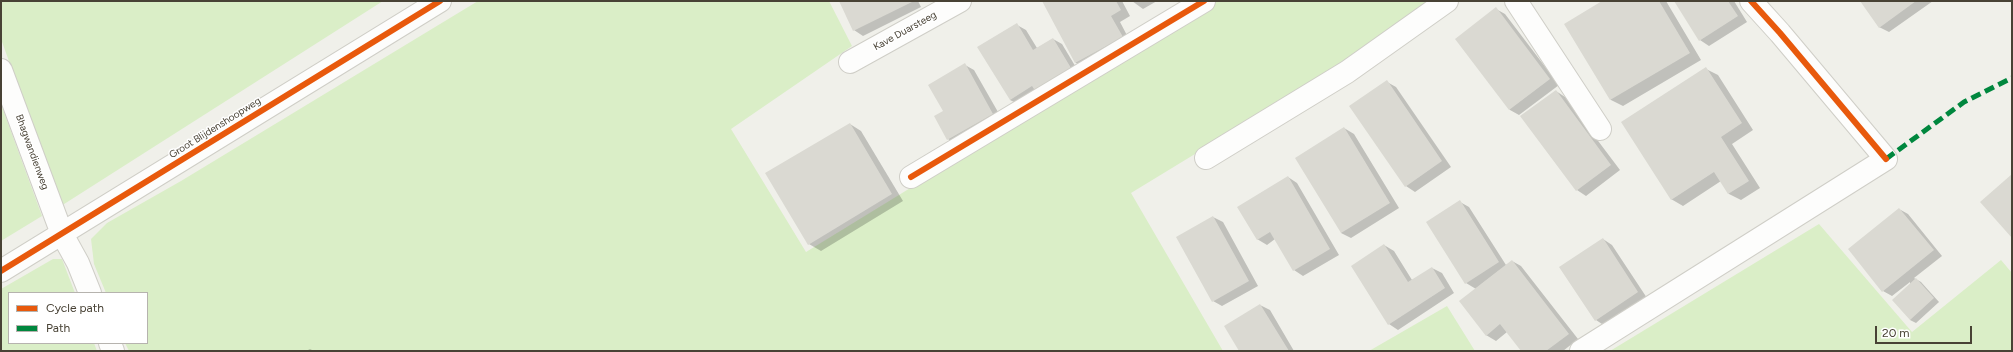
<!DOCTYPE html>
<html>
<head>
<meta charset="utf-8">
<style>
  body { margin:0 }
  #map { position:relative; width:2013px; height:352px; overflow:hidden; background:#f0f0ea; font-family:Figtree,sans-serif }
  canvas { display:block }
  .frame { position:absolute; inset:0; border:2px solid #484235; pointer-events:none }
  .legend { position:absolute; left:8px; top:292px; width:140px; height:52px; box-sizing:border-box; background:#fff; border:1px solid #b6b3ae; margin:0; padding:5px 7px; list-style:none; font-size:12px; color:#484235 }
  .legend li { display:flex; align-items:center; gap:8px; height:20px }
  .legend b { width:20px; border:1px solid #b6b3ae }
  .scale { position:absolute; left:1875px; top:326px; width:97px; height:18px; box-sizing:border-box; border:2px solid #484235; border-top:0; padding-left:5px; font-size:12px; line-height:14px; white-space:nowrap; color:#484235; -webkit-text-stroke:3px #fff; paint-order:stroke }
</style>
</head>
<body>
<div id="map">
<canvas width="2013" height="352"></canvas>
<div class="frame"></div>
<ul class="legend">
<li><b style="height:5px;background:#e8590c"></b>Cycle path</li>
<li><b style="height:5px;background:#00873e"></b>Path</li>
</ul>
<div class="scale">20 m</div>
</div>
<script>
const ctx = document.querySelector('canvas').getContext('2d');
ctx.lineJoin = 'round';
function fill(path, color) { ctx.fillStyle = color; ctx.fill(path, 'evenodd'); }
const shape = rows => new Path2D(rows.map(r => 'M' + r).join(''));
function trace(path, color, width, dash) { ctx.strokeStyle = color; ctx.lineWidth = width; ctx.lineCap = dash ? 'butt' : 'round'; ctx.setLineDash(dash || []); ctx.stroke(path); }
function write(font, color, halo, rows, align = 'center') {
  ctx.font = font + ' Figtree,sans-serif'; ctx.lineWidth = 3; ctx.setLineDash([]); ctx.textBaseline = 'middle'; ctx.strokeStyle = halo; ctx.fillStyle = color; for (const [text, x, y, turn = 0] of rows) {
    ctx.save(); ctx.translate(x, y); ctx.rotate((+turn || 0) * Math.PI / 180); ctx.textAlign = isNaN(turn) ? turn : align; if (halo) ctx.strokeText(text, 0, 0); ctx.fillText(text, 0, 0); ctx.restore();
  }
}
fill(shape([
  [1,1,383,1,61,206,1,39],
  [478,1,829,1,852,46,731,129,806,252,1215,1,1430,1,1341,65,1131,193,1223,351,129,351,125,343,147,343,147,293,106,293,94,264,91,239,107,223,181,181],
  [1,104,42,216,1,241],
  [1819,224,1912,332,2001,260,2012,273,2012,351,1610,351],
  [53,259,62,259,75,293,9,293,9,343,94,343,97,351,1,351,1,289],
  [1447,306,1475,351,1369,351]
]), '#daeec7');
fill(shape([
  [840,1,918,1,921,7,863,36,854,30],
  [1043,1,1122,1,1130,16,1120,22,1131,43,1086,68,1076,63],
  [1132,1,1157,1,1143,9],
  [1604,1,1666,1,1701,60,1623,106,1611,100,1566,24],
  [1675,1,1734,1,1747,22,1709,46,1700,40],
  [1861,1,1933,1,1889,32,1879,27],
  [1496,9,1505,14,1559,85,1519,115,1510,110,1456,39],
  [1017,25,1026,30,1037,48,1053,39,1062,44,1083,79,1020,105,1010,100],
  [965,65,974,70,1002,119,957,145,948,139,944,111],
  [1706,69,1718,75,1753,130,1732,144,1760,188,1741,200,1729,194,1721,181,1683,206,1671,199],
  [1387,82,1396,87,1451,167,1415,192,1406,186],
  [1556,91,1565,97,1620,170,1586,196,1577,190],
  [850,124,861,131,903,201,821,251,809,244],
  [1344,128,1354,134,1399,208,1351,238,1341,233],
  [1288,177,1297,183,1339,255,1303,276,1294,270,1275,239,1267,245,1257,239],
  [1460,202,1469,207,1506,265,1512,261,1521,266,1578,339,1563,351,1522,351,1507,332,1496,341,1486,335,1476,289,1466,283],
  [1899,209,1908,214,1942,256,1914,278,1921,282,1939,302,1916,323,1910,320,1910,282,1892,296,1883,291],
  [1213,217,1223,222,1258,286,1222,306,1213,301],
  [1603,239,1612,245,1647,298,1605,326,1596,320],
  [1384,245,1394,251,1412,280,1432,268,1442,273,1454,293,1398,330,1389,324],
  [1260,305,1270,310,1294,351,1240,351],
  [310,349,314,351,306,351]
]), '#0003');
fill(shape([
  [839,1,914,1,853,31],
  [1042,1,1116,1,1121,10,1111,16,1123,37,1075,63],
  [1602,1,1659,1,1690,53,1610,100,1564,24],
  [1674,1,1728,1,1738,16,1699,41],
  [1860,1,1916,1,1879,28],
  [1496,7,1550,79,1509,110,1455,39],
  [1017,23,1033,50,1053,38,1074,73,1038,95,1032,86,1010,100,977,47],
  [965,63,993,114,947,140,934,116,943,111,928,85],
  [1706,67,1742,123,1721,137,1749,181,1728,194,1714,172,1671,200,1621,122],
  [1387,80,1442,161,1405,187,1349,106],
  [1556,90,1611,165,1576,191,1520,116],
  [850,123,892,194,808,245,765,173],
  [1344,127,1390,203,1341,233,1295,158],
  [2012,174,2012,238,1980,202],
  [1288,176,1330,249,1293,271,1270,232,1257,240,1237,207],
  [1460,200,1499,262,1465,284,1426,222],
  [1899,208,1934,250,1882,292,1848,249],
  [1213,216,1249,281,1212,302,1176,237],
  [1603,238,1638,292,1595,321,1559,267],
  [1384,244,1408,282,1432,267,1445,288,1388,325,1351,266],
  [1512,260,1569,334,1546,351,1521,351,1500,324,1486,336,1459,301],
  [1916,278,1934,298,1910,320,1892,300],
  [1260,304,1289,351,1239,351,1224,326]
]), '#dad9d2');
const minor = shape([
  [1516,1,1600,129],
  [850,62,960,1],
  [1,70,62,234,78,263,90,293],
  [1206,158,1347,72,1447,1],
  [911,177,1204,1],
  [1,271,440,1],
  [110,343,113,351],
  [1581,351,1886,159,1780,33,1751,1]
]);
trace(minor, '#cfcec7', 24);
trace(minor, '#fdfdfc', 22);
trace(shape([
  [1886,159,1964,102,2012,78]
]), '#00873e', 5, [10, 5]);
trace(shape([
  [1751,1,1780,33,1886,159],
  [911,177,1204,1],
  [1,271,440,1]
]), '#e8590c', 6);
write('10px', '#484235', '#fff', [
  ["Kave Duarsteeg",905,31,-29],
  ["Groot Blijdenshoopweg",215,128,-32],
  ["Bhagwandienweg",32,152,70]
]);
</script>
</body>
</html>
